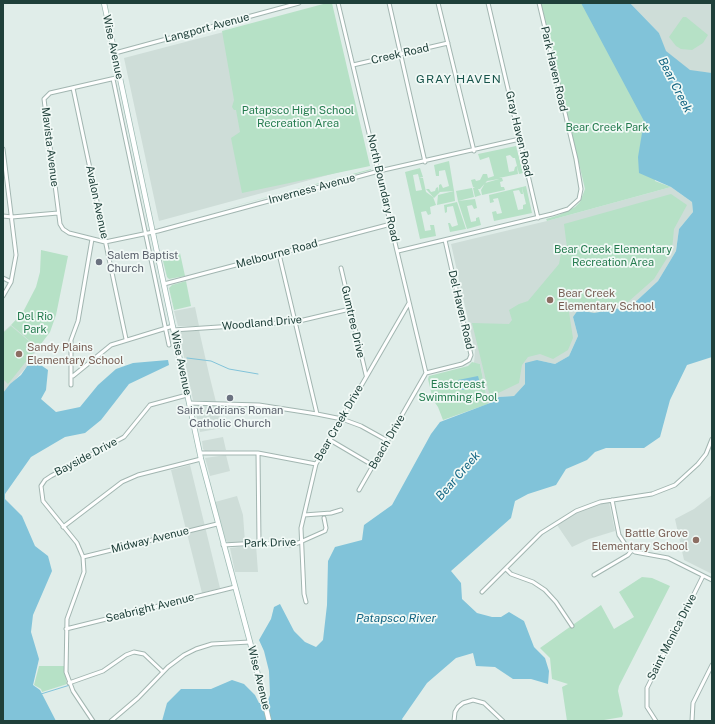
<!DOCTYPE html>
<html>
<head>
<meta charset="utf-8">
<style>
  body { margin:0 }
  #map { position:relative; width:715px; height:724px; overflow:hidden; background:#e0ede9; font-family:"Public Sans",sans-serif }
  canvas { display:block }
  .frame { position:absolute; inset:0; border:4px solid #1f403a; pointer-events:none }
</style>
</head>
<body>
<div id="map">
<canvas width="715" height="724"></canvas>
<div class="frame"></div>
</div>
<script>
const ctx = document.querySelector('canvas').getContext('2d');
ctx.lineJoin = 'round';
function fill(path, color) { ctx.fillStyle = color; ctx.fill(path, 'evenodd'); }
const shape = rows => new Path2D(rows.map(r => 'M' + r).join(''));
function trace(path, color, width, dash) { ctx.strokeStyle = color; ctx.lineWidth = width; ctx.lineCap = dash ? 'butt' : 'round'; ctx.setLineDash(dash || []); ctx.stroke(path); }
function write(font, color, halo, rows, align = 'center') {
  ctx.font = font + ' "Public Sans",sans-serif'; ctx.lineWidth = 3.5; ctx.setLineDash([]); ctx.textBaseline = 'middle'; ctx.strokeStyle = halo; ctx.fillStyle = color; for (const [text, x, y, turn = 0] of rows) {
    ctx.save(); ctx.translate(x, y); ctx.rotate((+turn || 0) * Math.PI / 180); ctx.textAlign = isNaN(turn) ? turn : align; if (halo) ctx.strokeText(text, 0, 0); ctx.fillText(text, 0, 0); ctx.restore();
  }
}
fill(shape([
  [630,3,712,3,712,73,690,71,665,51,659,33],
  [327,5,365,165,159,221,124,58],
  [671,187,692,202,693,212,679,229,676,251,658,281,631,306,573,317,578,336,569,356,555,364,537,360,525,384,514,396,499,397,488,404,480,364,474,363,475,351,451,244,547,221],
  [195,307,199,326,178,326,174,311],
  [11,325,38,348,30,360,29,364,3,394,3,332],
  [199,330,209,374,216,402,193,400,179,333,182,331],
  [198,405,217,405,222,428,200,432,195,408],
  [223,437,226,450,205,451,203,449,202,441],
  [226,455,230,471,210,476,205,458],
  [190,465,220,588,202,593,171,470],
  [712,495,712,574,684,560,675,519,694,509],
  [237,496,243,515,245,542,229,543,226,541,215,502],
  [609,502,615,531,589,539,572,547,557,525,585,508],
  [256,545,258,572,235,572,230,548]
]), '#ceddd8');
fill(shape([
  [327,3,332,3,370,166,242,193,231,138,240,132,236,110,234,110,232,107,234,100,222,31],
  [541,3,587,3,648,128,655,181,671,187,547,221,546,219,559,215,575,207,580,202,585,189],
  [683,17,686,17,708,35,703,43,692,50,681,49,676,46,669,37],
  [516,146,523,173,519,174,515,158,513,158,510,155,506,156,509,172,514,171,515,167,517,166,518,174,499,178,502,178,503,181,500,182,501,187,504,187,505,190,482,195,481,190,485,183,499,179,487,181,480,189,478,189,481,195,475,197,473,188,475,188,473,187,471,180,475,179,476,181,480,180,483,174,487,174,488,178,494,176,489,157,480,160,478,154],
  [449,161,454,191,440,192,434,198,426,189,429,189,431,192,435,191,436,188,438,187,439,192,439,185,441,184,443,188,449,186,445,170,439,171,439,176,436,176,434,165],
  [420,168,423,177,419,178,418,174,413,175,416,191,422,190,419,178,423,178,426,192,433,197,436,205,430,207,431,214,428,215,426,211,421,212,425,231,431,230,430,225,434,225,436,236,420,239,405,172],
  [371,169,371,170,216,211],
  [526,186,532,213,494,221,492,212,496,211,497,214,502,213,498,198,493,199,494,202,490,203,489,195,522,187,523,194,521,194,519,190,513,191,518,210,523,209,523,205,526,204,522,187],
  [472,188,474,197,458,201,456,191],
  [454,191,455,201,437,205,438,195],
  [671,194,687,205,674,229,672,250,654,279,628,302,596,307,576,304,569,312,573,338,568,350,553,359,540,354,528,357,522,365,519,383,490,397,472,323,509,324,512,320,509,310,519,304,528,301,559,264,562,248,567,248,564,224],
  [475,199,477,208,474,209,472,205,467,206,471,222,476,221,476,218,479,217,481,225,467,229,458,201],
  [457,202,466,229,450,232,448,223,450,223,452,227,458,225,453,206,447,207,447,212,445,213,444,205],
  [41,250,68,256,56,315,50,332,38,348,11,325,23,312,36,287,40,272],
  [180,253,185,276,169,279,167,277,162,257],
  [186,281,191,306,174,310,169,288,172,285],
  [11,326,37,348,8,384,3,379,3,333],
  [472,362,480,364,488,404,443,420,438,407,433,400,428,379,429,376,468,366],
  [642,577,652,578,670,586,619,686,618,691,623,714,622,717,598,721,567,721,562,687,568,684,552,679,550,658,540,648,601,605,614,629,634,617,619,592],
  [39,666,64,666,67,684,42,692,41,689,34,685]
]), '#b6e1c6');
fill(shape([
  [581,3,630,3,659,33,666,51,690,70,712,73,712,357,687,365,670,400,660,437,644,448,606,448,595,452,587,460,566,469,556,485,528,494,515,501,511,518,451,571,461,583,462,599,477,613,492,617,501,617,509,612,524,621,534,647,545,658,549,671,548,684,531,679,513,679,495,667,476,666,473,653,456,658,427,683,402,719,403,721,162,721,167,703,181,689,211,689,232,680,244,684,255,695,259,703,267,703,270,695,269,671,264,651,259,640,271,619,274,607,280,604,294,631,305,642,316,647,323,640,327,605,328,561,335,547,362,540,364,525,392,505,431,434,440,422,490,403,499,397,514,396,525,384,525,363,537,360,555,364,569,356,578,336,573,317,578,310,594,313,631,306,658,281,676,251,679,229,693,212,692,202,671,187,639,173,638,157,644,121],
  [32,359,48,370,46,390,41,399,56,412,80,407,98,385,116,369,133,363,168,360,169,365,129,384,101,420,85,433,65,437,31,457,5,494,5,499,22,516,35,546,48,556,52,571,33,615,31,632,39,659,33,685,40,690,56,721,3,721,3,393,10,384,21,375],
  [478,376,481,386,461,390,458,380]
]), '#81c3d9');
trace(shape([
  [187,358,211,361,229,369,258,374],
  [41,694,70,685]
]), '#81c3d9', 1);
const street = shape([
  [338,3,426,373],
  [389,3,425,162],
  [438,3,474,151],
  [488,3,538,218],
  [115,53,299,3],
  [353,65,448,43],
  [120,77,50,93,44,99,60,224,63,229,69,233,105,242,158,231,379,171,520,139],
  [113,79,169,345],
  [73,88,126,339],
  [3,149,16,255,11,282,3,296],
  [3,216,12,217,58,213],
  [398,251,552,214,568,209,579,199,581,189,576,159,539,3],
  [279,254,317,414],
  [341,268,366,375],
  [3,278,11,282],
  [164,284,391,224],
  [173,330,295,322,350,309],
  [426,373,462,364,469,360,471,355,445,240],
  [73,376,111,345,173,326],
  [71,385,71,340,78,321,92,239],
  [189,403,259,405,317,414,342,419,361,426,388,441],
  [330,440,374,466],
  [200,453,258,453,316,464],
  [258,453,259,543],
  [359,490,426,373],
  [612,500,619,535,627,547,635,552,668,558,712,580],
  [304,515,331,513,341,510],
  [63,527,122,482,138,475,201,459],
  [223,545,259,543,289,545,298,543,325,531,326,528,324,518],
  [83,557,217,524],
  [506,569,511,574,533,582,545,590,556,602,572,626],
  [594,575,628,555,632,550],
  [482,592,541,533,576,511,600,502,652,494,675,485,698,464,706,454,712,439],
  [306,602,304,594,301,528,316,464,409,303],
  [66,629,235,587],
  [69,683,103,671,126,655,134,652,144,654,163,672],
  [93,721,73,691,66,672,67,619,84,572,83,557,77,543,43,501,41,486,45,480,51,476,124,437,150,405,187,395],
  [111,721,138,698,168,667,184,655,196,649,212,644,250,642],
  [454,721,455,712,458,707,463,703,473,700,484,703,503,721],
  [656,721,647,707,647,688,703,576],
  [692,721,693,703,712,665]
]);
const secondary = shape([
  [104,3,201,459,250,642,269,721]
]);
trace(street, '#a2b6b1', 5);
trace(secondary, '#9dbab3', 6);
trace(street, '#fff', 3);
trace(secondary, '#fff', 4.5);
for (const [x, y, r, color] of [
  [99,262,4,"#6b7280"],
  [550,300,4,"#8d6e63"],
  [19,354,4,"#8d6e63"],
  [230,398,4,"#6b7280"],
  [696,540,4,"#8d6e63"]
]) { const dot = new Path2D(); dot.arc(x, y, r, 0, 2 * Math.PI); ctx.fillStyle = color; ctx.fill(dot); trace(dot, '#f1f9f6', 1.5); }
write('11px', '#1f403a', '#f1f9f6', [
  ["Langport Avenue",207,28,-15],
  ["Wise Avenue",113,47,78],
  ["Creek Road",400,54,-13],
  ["Park Haven Road",554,69,77],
  ["Gray Haven Road",519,134,77],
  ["Mavista Avenue",50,147,83],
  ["North Boundary Road",383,188,77],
  ["Inverness Avenue",312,189,-15],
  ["Avalon Avenue",97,202,78],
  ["Melbourne Road",277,254,-15],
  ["Del Haven Road",461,310,77],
  ["Gumtree Drive",353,322,77],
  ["Woodland Drive",262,323,-5],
  ["Wise Avenue",181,363,78],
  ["Bear Creek Drive",339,423,-60],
  ["Beach Drive",387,442,-60],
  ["Bayside Drive",86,457,-28],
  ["Midway Avenue",150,540,-14],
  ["Park Drive",270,543,-2],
  ["Seabright Avenue",150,608,-14],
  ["Saint Monica Drive",672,637,-63],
  ["Wise Avenue",259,678,76]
]);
write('11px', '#247b4e', '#f1f9f6', [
  ["Patapsco High School",298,111],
  ["Recreation Area",298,124],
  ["Bear Creek Park",607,128],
  ["Bear Creek Elementary",613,250],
  ["Recreation Area",613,263],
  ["Del Rio",35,317],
  ["Park",35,330],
  ["Eastcreast",458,385],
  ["Swimming Pool",458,398]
]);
write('11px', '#5b616d', '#f1f9f6', [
  ["Salem Baptist",107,256],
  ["Church",107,269],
  ["Saint Adrians Roman",230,411,"center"],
  ["Catholic Church",230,424,"center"]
], 'left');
write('11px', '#785e54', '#f1f9f6', [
  ["Bear Creek",558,294],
  ["Elementary School",558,307],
  ["Sandy Plains",27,348],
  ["Elementary School",27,361],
  ["Battle Grove",688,534,"right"],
  ["Elementary School",688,547,"right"]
], 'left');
ctx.letterSpacing = '1px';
write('12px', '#18544b', '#f1f9f6', [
  ["GRAY HAVEN",459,79]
]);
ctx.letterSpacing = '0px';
write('italic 12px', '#126583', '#f1f9f6', [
  ["Bear Creek",675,85,63],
  ["Bear Creek",458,476,-49],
  ["Patapsco River",396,618]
]);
</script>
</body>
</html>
